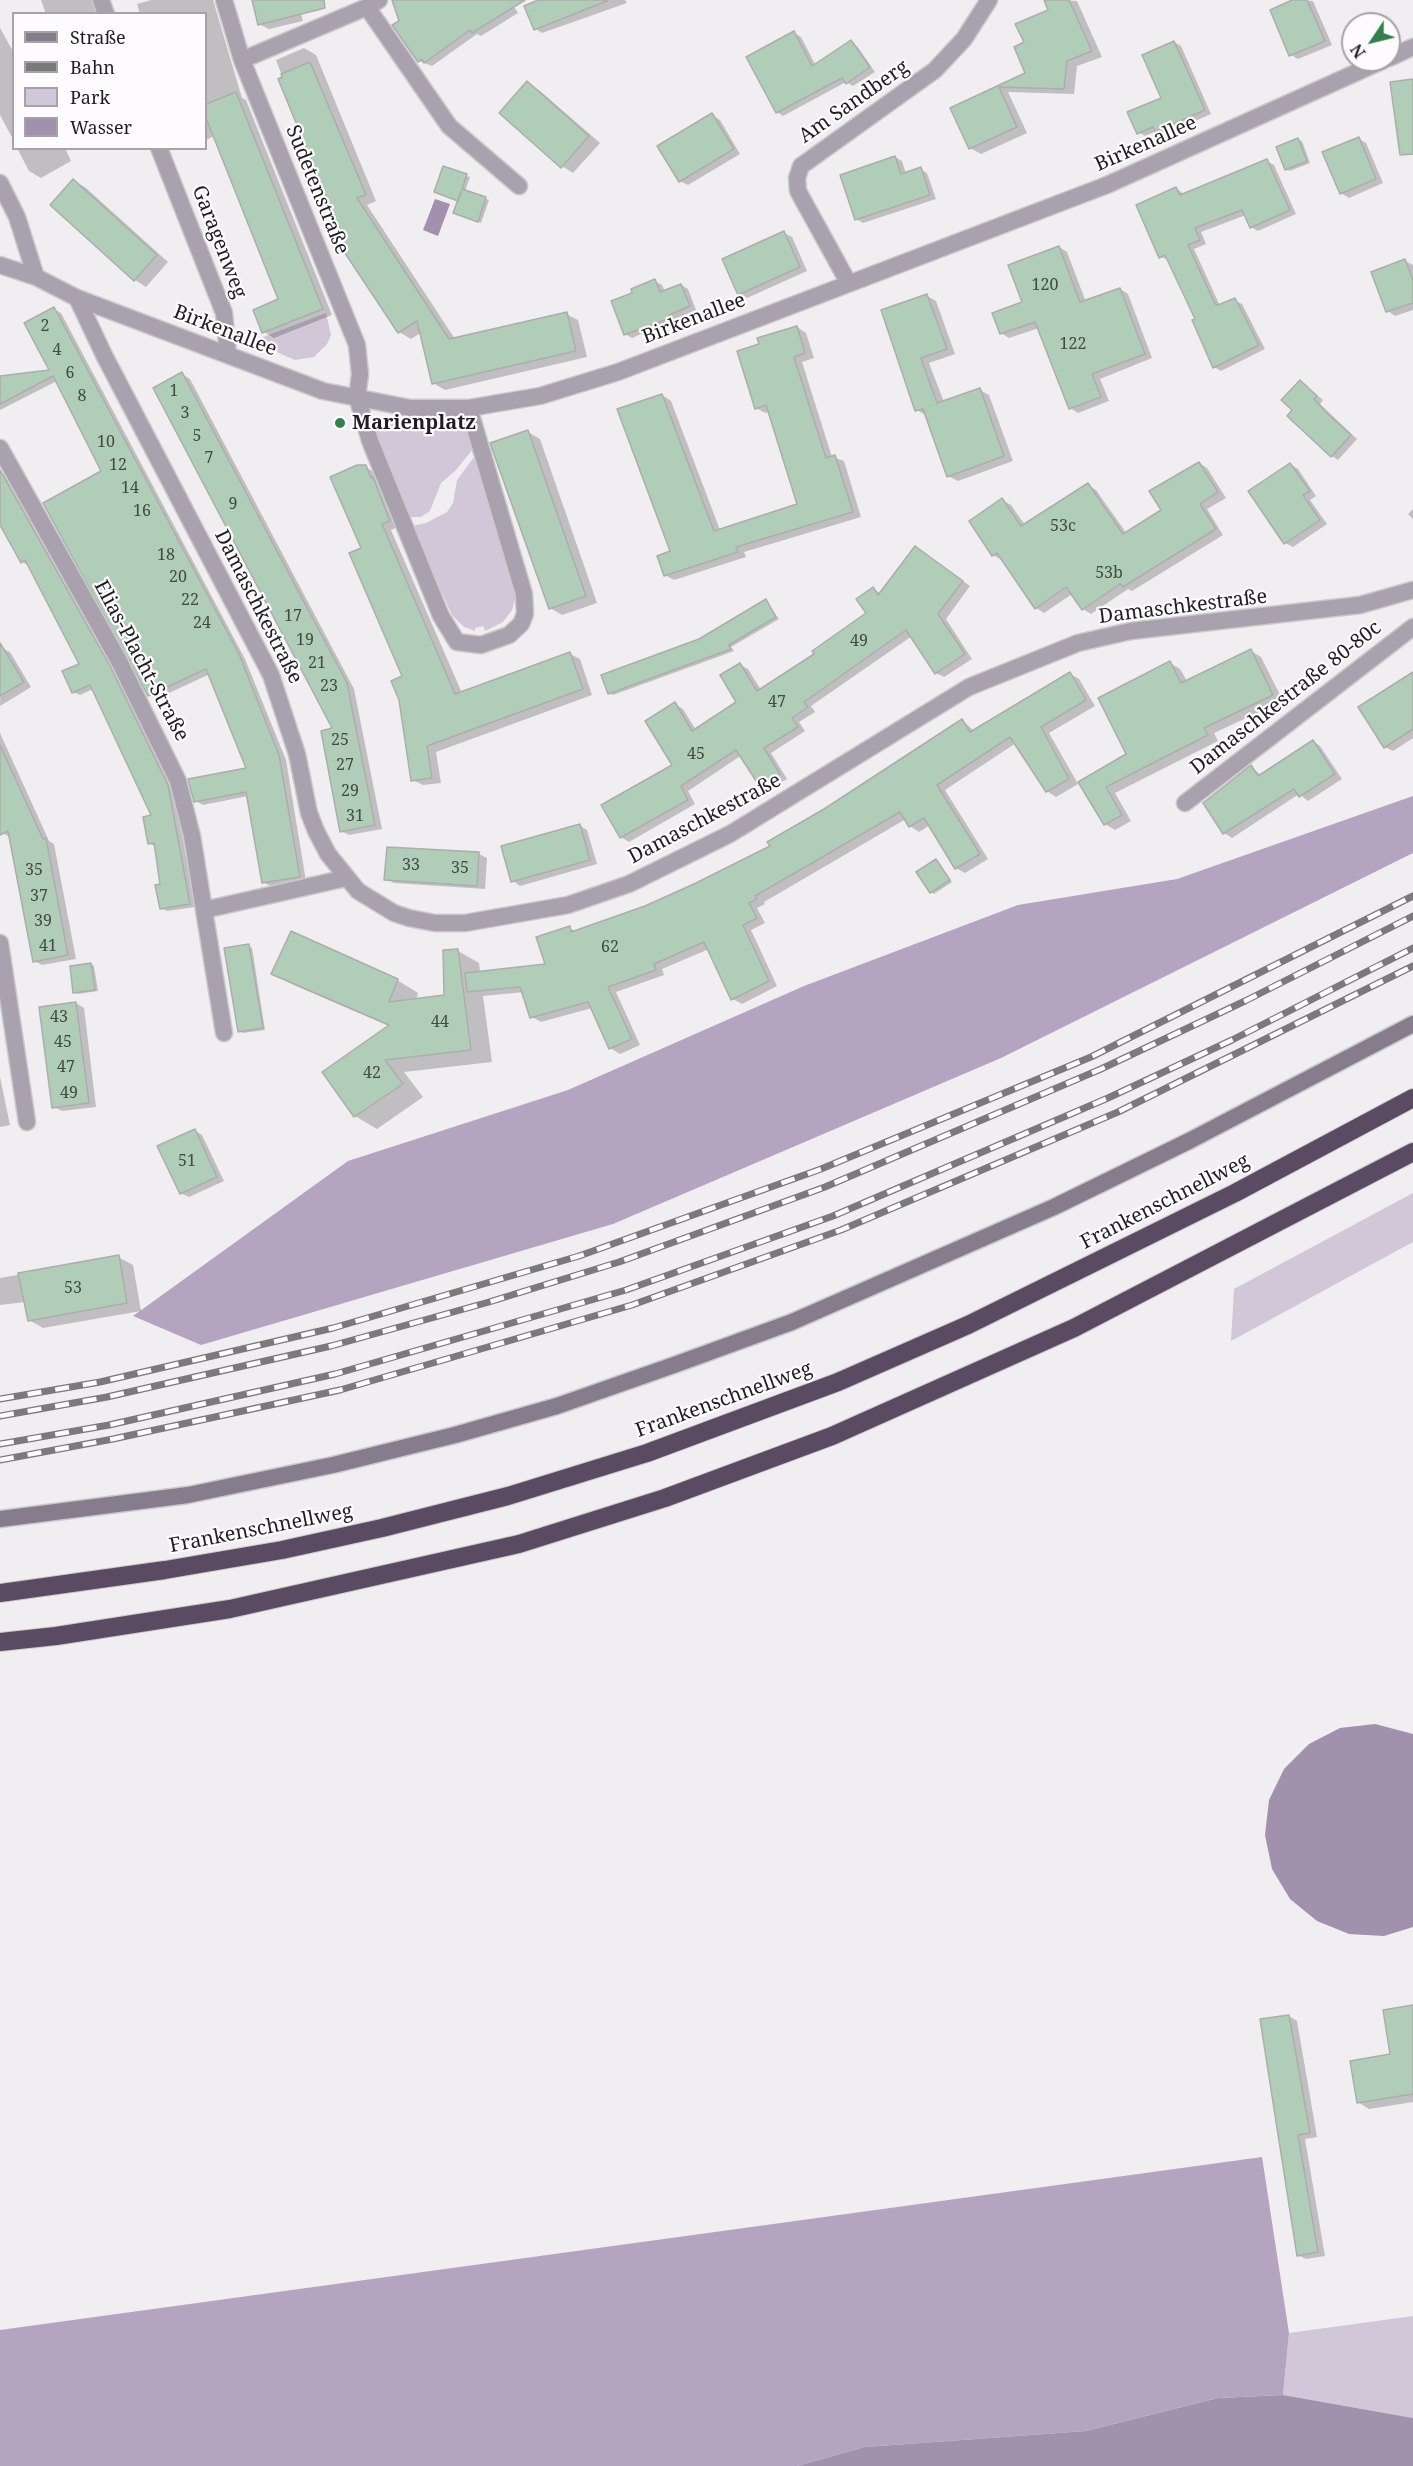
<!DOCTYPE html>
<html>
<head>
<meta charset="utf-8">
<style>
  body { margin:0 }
  #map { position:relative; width:1413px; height:2466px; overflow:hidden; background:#f0eef1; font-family:"Noto Serif",serif }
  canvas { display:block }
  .legend { position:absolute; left:12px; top:12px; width:195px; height:138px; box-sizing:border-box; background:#fdfbfe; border:2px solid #a4a3a5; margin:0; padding:8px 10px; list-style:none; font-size:18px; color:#1e1e1f }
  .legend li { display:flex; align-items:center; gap:12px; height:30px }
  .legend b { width:30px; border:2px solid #a4a3a5 }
  .north { position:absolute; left:1341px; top:12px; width:60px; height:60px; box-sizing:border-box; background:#fdfbfe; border:2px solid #a4a3a5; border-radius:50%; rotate:235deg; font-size:16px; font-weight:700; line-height:24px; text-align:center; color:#1e1e1f }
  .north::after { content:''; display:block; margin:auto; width:21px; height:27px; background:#33804f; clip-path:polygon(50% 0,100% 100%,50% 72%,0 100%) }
</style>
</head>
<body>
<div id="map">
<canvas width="1413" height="2466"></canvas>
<ul class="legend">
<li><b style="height:8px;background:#877c8e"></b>Straße</li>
<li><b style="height:8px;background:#7a7a7b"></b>Bahn</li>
<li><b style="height:16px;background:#d2c7d9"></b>Park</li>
<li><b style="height:16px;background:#a291ac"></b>Wasser</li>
</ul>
<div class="north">N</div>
</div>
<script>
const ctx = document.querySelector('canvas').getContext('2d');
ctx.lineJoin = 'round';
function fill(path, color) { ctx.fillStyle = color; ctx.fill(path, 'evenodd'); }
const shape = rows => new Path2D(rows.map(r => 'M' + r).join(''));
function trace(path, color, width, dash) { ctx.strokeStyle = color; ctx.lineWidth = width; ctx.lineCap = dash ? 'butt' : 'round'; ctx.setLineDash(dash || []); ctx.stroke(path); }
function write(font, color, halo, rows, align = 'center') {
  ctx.font = font + ' "Noto Serif",serif'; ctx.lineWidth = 4.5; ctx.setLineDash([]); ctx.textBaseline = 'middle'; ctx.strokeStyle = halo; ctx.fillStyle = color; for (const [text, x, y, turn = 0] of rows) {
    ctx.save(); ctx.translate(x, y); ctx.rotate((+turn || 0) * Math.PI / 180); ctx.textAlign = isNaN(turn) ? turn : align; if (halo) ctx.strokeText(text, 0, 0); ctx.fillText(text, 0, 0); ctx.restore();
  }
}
fill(shape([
  [326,313,331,335,327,344,314,357,295,360,267,348,263,337],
  [379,419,430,426,463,425,470,438,474,448,455,471,441,483,430,511,421,517,409,517,373,430],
  [475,456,516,596,512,610,503,622,485,631,483,626,475,628,475,631,464,627,452,615,412,526,426,523,447,512,453,503,457,480],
  [1413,1193,1413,1242,1231,1341,1234,1289],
  [1413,2316,1413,2418,1283,2395,1289,2333]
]), '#d2c7d9');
fill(shape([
  [1413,796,1413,853,1001,1058,613,1224,201,1345,133,1316,348,1161,568,1090,804,986,1018,905,1177,879],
  [1262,2157,1289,2333,1283,2395,1218,2398,1086,2431,865,2447,797,2466,0,2466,0,2330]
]), '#b5a4c0');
fill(shape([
  [435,199,450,204,438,236,423,230],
  [1375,1724,1413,1734,1413,1927,1384,1936,1349,1934,1317,1921,1290,1899,1272,1869,1265,1835,1269,1800,1284,1769,1309,1744,1340,1728],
  [1283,2395,1413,2418,1413,2466,797,2466,865,2447,1086,2431,1218,2398]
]), '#a291ac');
fill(shape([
  [41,0,95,0,99,14,46,14],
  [151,0,213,0,242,98,246,100,332,315,274,338,264,332,280,300,214,136,206,140,206,14,140,14,137,4],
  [253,0,297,0,303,21,269,29,259,24],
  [406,0,510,0,518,13,481,36,477,34,432,66,419,61,401,21],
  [542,0,625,0,627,3,542,33,536,29],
  [1055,0,1077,1,1102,57,1077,66,1074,94,1008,92,1027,133,981,154,970,148,952,109,1027,74],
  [1296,0,1313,1,1332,45,1298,59,1291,55],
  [0,28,14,53,14,141,0,115],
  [794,33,801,37,816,66,851,42,857,46,875,72,853,86,846,82,783,116,777,112],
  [1174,42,1181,46,1211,114,1163,135,1157,131,1145,136,1138,132,1163,98],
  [304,48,316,55,376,201,367,205,455,339,566,314,578,320,587,357,445,390,433,383,422,332,411,339,399,332,344,238,276,60],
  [527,83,539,90,600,143,573,173,562,166],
  [712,115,720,120,740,154,688,185,680,181],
  [1359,139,1366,143,1383,183,1349,198,1341,193],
  [1298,140,1302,141,1310,163,1290,171,1286,169],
  [17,148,65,148,71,161,41,178,29,171],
  [895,157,902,161,906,174,920,169,927,173,936,199,863,223,856,219],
  [1267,161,1274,165,1296,214,1258,231,1251,227,1246,215,1201,232,1206,244,1194,249,1220,306,1234,300,1242,304,1265,349,1221,371,1214,367,1197,320,1169,260,1161,257,1176,188,1185,195],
  [466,176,470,177,465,191,489,200,481,223,458,215,459,201,439,193],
  [74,181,86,188,168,262,146,287,135,280],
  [784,233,792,237,807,271,747,298,740,294],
  [1059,247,1067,252,1086,302,1120,289,1128,294,1152,358,1100,379,1109,401,1078,413,1070,408,1039,328,1009,338,1001,333,1024,303],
  [1405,261,1413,265,1413,310,1395,316,1388,311],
  [655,281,662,285,665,292,681,285,688,289,696,310,632,338,625,334],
  [927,296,936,301,955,354,929,363,944,402,980,390,989,395,1013,461,958,481,948,476,927,416,917,410,883,311],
  [54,309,61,313,245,659,286,760,306,881,270,886,263,882,248,796,203,805,196,801,248,769,210,674,156,699,149,695,103,472,57,381,0,410,0,378,52,371],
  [797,327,806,333,814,358,802,362,832,457,844,461,861,517,744,552,746,557,674,580,665,575,672,552,662,395,671,401,720,530,799,505,769,412,765,413,756,408,761,345],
  [182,374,190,379,354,689,382,829,349,835,341,831,334,730,155,389],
  [1300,381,1323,400,1320,404,1357,439,1338,460,1332,456,1294,410],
  [528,432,540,439,597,603,562,615,550,608],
  [1199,463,1207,468,1226,498,1207,509,1223,535,1132,591,1128,589,1091,614,1083,609,1072,594,1044,613,1036,608,1002,560,993,555,1002,500,1011,505,1025,525,1088,485,1096,490,1127,534,1163,511],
  [1290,464,1298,469,1316,496,1310,500,1327,524,1293,547,1285,543],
  [365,467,376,473,399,526,391,530,462,693,570,654,580,659,592,695,436,752,441,783,423,785,413,780,404,677,363,549],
  [0,472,6,475,116,671,174,789,195,907,167,911,161,908,162,886,156,847,149,843,153,817,93,689,80,695,73,692,81,665,28,565,22,562,0,522],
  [1413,509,1413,519,1408,514],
  [916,548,970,586,946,619,972,659,944,677,936,673,912,636,811,706,815,712,799,722,805,731,771,753,787,779,769,790,761,786,742,755,688,791,695,804,629,842,621,837,603,806,674,766,675,704,683,709,696,730,738,702,740,665,748,669,761,690,816,655,868,613,873,588,881,594],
  [766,601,779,619,731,647,734,651,613,695,609,693],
  [2,648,10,652,31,687,0,706],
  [1251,651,1261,657,1283,701,1214,733,1218,741,1115,793,1131,821,1115,830,1105,824,1080,783,1128,755,1170,663,1180,669,1187,681],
  [1070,674,1079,679,1095,706,1049,733,1078,784,1056,797,1047,791,1016,743,945,790,988,859,965,873,956,868,930,825,919,832,910,826,906,819,764,902,765,904,757,908,765,923,751,930,777,986,742,1004,733,999,709,949,662,969,664,975,616,992,640,1045,620,1054,610,1048,592,1008,541,1022,532,1017,524,992,483,996,492,1062,404,1072,423,1097,377,1129,355,1116,324,1073,389,1026,294,985,273,973,397,980,418,993,416,1000,446,996,458,951,479,963,480,972,547,965,570,928,576,932,645,908,772,847,962,720,974,731],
  [1413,675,1413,738,1393,751,1385,747],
  [0,733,49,841,54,844,76,959,42,965,34,961,11,838,3,833,0,828],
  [1313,741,1320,746,1342,779,1308,801,1299,794,1232,838,1224,833,1205,803,1251,767,1261,775],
  [579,825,587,830,597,864,520,886,513,881],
  [388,848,479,854,487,858,485,889,394,883,386,879],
  [936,861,952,882,934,894,931,892],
  [248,946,252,948,265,1030,243,1033,240,1031],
  [91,964,94,966,98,991,78,994,75,992],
  [76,1003,84,1008,96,1107,62,1111,54,1107],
  [0,1077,10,1125,0,1127],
  [194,1130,202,1135,224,1181,189,1197,181,1193],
  [118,1257,133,1265,141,1311,43,1328,29,1320,25,1302,0,1305,0,1278],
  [1413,2007,1413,2102,1369,2109,1358,2102,1392,2055],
  [1289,2016,1297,2021,1317,2137,1305,2139,1325,2256,1306,2259,1298,2255]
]), '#0003');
const building = shape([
  [252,0,324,0,325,8,258,25,252,0],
  [392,0,525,0,472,33,470,30,424,63,422,59,418,62,392,25,399,21,392,0],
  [538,0,607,0,607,1,534,30,524,6,538,0],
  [1044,0,1069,0,1092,51,1067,61,1064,89,999,87,1017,127,969,149,950,108,1025,73,1014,47,1024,42,1015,24,1048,10,1044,0],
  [1292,0,1307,0,1325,41,1289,56,1270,10,1292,0],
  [794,31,812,66,851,40,870,67,846,84,842,78,776,113,746,57,794,31],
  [1174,41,1205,110,1155,132,1153,127,1137,134,1127,112,1161,98,1142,55,1174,41],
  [310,62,366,195,357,198,449,339,567,312,576,351,432,384,417,321,398,333,337,241,343,237,278,79,282,77,281,74,310,62],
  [1413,79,1413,154,1400,155,1390,82,1413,79],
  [527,81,589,136,561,168,499,113,527,81],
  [236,92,323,309,262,333,253,310,278,299,206,118,206,104,236,92],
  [712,113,734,149,679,182,657,146,712,113],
  [1359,137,1376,179,1340,194,1322,152,1359,137],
  [1298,138,1307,161,1285,170,1276,147,1298,138],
  [895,156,901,174,921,167,930,195,855,220,840,175,895,156],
  [1267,159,1290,210,1250,228,1242,210,1195,228,1200,240,1188,245,1215,304,1218,305,1235,298,1259,345,1213,368,1192,320,1195,319,1165,255,1159,258,1136,205,1176,187,1180,195,1267,159],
  [443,166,467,174,458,201,434,192,443,166],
  [73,179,157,255,134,281,50,205,73,179],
  [462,189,486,197,478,222,453,213,462,189],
  [784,231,800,267,738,295,722,259,784,231],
  [1059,246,1080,302,1120,288,1145,354,1092,374,1101,397,1069,409,1035,322,1000,334,992,313,1022,302,1008,265,1059,246],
  [1405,259,1413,280,1413,303,1386,312,1371,272,1405,259],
  [655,279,660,292,681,284,690,306,669,315,670,318,624,335,611,301,632,293,631,289,655,279],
  [927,294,947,349,921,358,937,403,980,388,1004,456,947,477,923,409,915,411,881,310,927,294],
  [54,307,239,654,279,755,300,877,262,883,246,792,194,802,188,779,246,768,206,669,148,696,43,503,101,471,53,376,0,404,0,376,49,370,24,323,54,307],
  [797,326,805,353,794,357,826,458,835,455,853,512,736,547,738,552,664,576,657,556,670,551,617,409,662,394,714,531,797,504,766,405,755,409,737,351,759,344,757,338,797,326],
  [182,372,347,683,375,825,340,832,321,731,332,728,153,388,182,372],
  [1300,380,1317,396,1314,399,1327,413,1351,435,1331,457,1287,416,1292,410,1281,400,1300,380],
  [528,430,586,596,549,609,490,443,528,430],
  [1199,462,1218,492,1200,504,1216,529,1123,587,1120,584,1082,610,1066,587,1035,609,997,553,992,556,969,521,1002,498,1021,526,1088,483,1123,534,1161,510,1149,491,1199,462],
  [1290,463,1310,491,1303,495,1320,520,1284,544,1248,491,1290,463],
  [357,465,366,465,371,478,373,477,390,521,382,524,455,694,570,652,583,689,427,746,432,778,411,781,399,700,391,681,402,676,349,553,361,548,330,477,357,465],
  [0,470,110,666,168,785,190,904,160,909,155,885,160,884,154,843,148,844,143,817,151,815,90,685,72,693,62,671,79,664,25,560,21,563,0,525,0,470],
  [915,546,963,581,938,614,965,654,935,674,906,630,804,702,808,707,792,718,798,727,764,748,780,774,760,787,736,750,681,786,688,800,620,838,601,805,672,765,645,721,675,702,692,731,736,702,720,675,740,663,757,691,814,654,812,651,866,613,856,599,873,587,878,595,915,546],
  [766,599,776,617,729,645,731,649,608,694,601,675,699,639,766,599],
  [0,643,24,682,0,696,0,643],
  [1251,649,1273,695,1204,728,1208,735,1106,787,1122,815,1104,825,1078,782,1126,754,1098,698,1170,661,1181,683,1251,649],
  [1070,672,1086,700,1041,727,1069,779,1046,792,1010,737,937,785,980,854,955,869,924,818,909,827,900,812,755,896,757,899,749,903,757,918,743,925,769,981,731,1000,704,942,654,964,656,970,608,987,632,1039,609,1049,588,1002,530,1018,520,987,467,992,465,973,545,964,536,937,570,926,571,932,645,906,696,883,770,846,767,842,824,809,962,719,970,732,1070,672],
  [1413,672,1413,729,1384,748,1358,707,1413,672],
  [1313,740,1335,774,1299,797,1294,789,1223,834,1203,803,1251,765,1258,776,1313,740],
  [0,745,43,839,46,838,68,955,33,962,8,831,0,835,0,745],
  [580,824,590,860,511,882,501,846,580,824],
  [387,847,479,852,477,886,384,880,387,847],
  [936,859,950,880,930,893,916,872,936,859],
  [291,931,398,979,389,1002,444,995,443,950,458,949,471,1050,385,1060,403,1084,354,1117,322,1072,389,1025,271,974,291,931],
  [249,944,263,1028,238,1032,224,948,249,944],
  [91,963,95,990,73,993,70,966,91,963],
  [76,1002,89,1103,52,1108,39,1007,76,1002],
  [195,1129,217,1177,180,1194,157,1146,195,1129],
  [119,1255,127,1303,28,1321,18,1273,119,1255],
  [1413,2005,1413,2094,1357,2103,1350,2061,1390,2054,1383,2010,1413,2005],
  [1289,2015,1310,2133,1298,2135,1318,2252,1297,2256,1260,2019,1289,2015]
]);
fill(building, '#b0cdb7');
trace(building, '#abaeab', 1.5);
const minor = shape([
  [101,0,106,14],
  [224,0,242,60,357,345,360,374,357,397,370,441,441,616,457,642,481,645,509,635,521,624,525,614,524,594,469,408],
  [367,7,449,126,519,186],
  [1389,58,1413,47],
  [242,60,367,7,379,0],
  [159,148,224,313,228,354],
  [0,183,17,217,36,277],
  [0,265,36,277,77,298,323,391,410,408,469,408,540,396,618,372,1107,185,1384,60],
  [848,282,798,191,797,178,801,166,935,70,964,39,989,0],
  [77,298,104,355,271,675,297,754,309,813,316,831,328,854,358,891,394,913,409,918,435,923,465,923,568,905,629,884,730,834,969,687,1078,643,1131,631,1360,605,1413,590],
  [0,448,119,661,178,781,192,836,224,1033],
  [1185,803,1413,627],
  [204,910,346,878],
  [0,943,27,1122]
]);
const secondary = shape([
  [0,1519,188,1495,333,1465,455,1435,557,1406,674,1365,792,1322,1054,1207,1189,1141,1413,1024]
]);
const motorway = shape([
  [0,1593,165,1570,282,1550,382,1528,508,1496,647,1453,838,1382,968,1325,1235,1193,1413,1098],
  [0,1642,56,1636,230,1609,519,1544,665,1498,832,1436,1074,1328,1413,1152]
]);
trace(minor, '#cac9cb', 19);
trace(secondary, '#cac9cb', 19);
trace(motorway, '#cac9cb', 20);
trace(minor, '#a9a1ad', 16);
trace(secondary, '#877c8e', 16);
trace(motorway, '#5a4b63', 18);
const rail = shape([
  [0,1399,100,1382,333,1328,579,1256,821,1169,1091,1057,1413,896],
  [0,1416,107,1397,331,1346,489,1302,619,1262,825,1187,1101,1069,1245,1001,1413,916],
  [0,1444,109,1425,335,1374,626,1290,833,1216,1108,1098,1232,1040,1413,948],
  [0,1460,113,1439,340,1390,632,1305,841,1230,1118,1112,1413,966]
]);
trace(rail, '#7a7a7b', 7);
trace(rail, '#fdfbfe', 4.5, [14]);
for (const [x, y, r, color] of [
  [340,423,6,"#33804f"]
]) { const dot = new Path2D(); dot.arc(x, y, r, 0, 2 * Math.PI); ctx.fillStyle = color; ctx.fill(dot); trace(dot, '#fdfbfe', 2); }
write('16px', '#424a45', null, [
  ["120",1045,285],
  ["2",45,326],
  ["122",1073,344],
  ["4",57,350],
  ["6",70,373],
  ["1",174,391],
  ["8",82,396],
  ["3",185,413],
  ["5",197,436],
  ["10",106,442],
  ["7",209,458],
  ["12",118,465],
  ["14",130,488],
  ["9",233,504],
  ["16",142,511],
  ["53c",1063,526],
  ["18",166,555],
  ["53b",1109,573],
  ["20",178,577],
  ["22",190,600],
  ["17",293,616],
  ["24",202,623],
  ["19",305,640],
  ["49",859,641],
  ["21",317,663],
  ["23",329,686],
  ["47",777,702],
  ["25",340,740],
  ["45",696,754],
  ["27",345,765],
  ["29",350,791],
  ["31",355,816],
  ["33",411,865],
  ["35",460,868],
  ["35",34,870],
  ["37",39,896],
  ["39",43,921],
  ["41",48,946],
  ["62",610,947],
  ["43",59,1017],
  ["44",440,1022],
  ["45",63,1042],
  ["47",66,1067],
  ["42",372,1073],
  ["49",69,1093],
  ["51",187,1161],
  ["53",73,1288]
]);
write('20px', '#1e1e1f', '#fdfbfe', [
  ["Am Sandberg",854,102,-35],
  ["Birkenallee",1146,144,-24],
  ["Sudetenstraße",317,190,68],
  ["Garagenweg",219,242,69],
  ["Birkenallee",694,319,-21],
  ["Birkenallee",225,331,21],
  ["Damaschkestraße",258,607,63],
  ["Damaschkestraße",1183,607,-7],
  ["Elias-Placht-Straße",141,661,62],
  ["Damaschkestraße 80-80c",1286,698,-38],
  ["Damaschkestraße",705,819,-28],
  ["Frankenschnellweg",1165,1202,-27],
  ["Frankenschnellweg",724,1400,-20],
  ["Frankenschnellweg",261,1529,-11]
]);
write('bold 20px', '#1e1e1f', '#fdfbfe', [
  ["Marienplatz",352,423]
], 'left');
</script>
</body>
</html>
